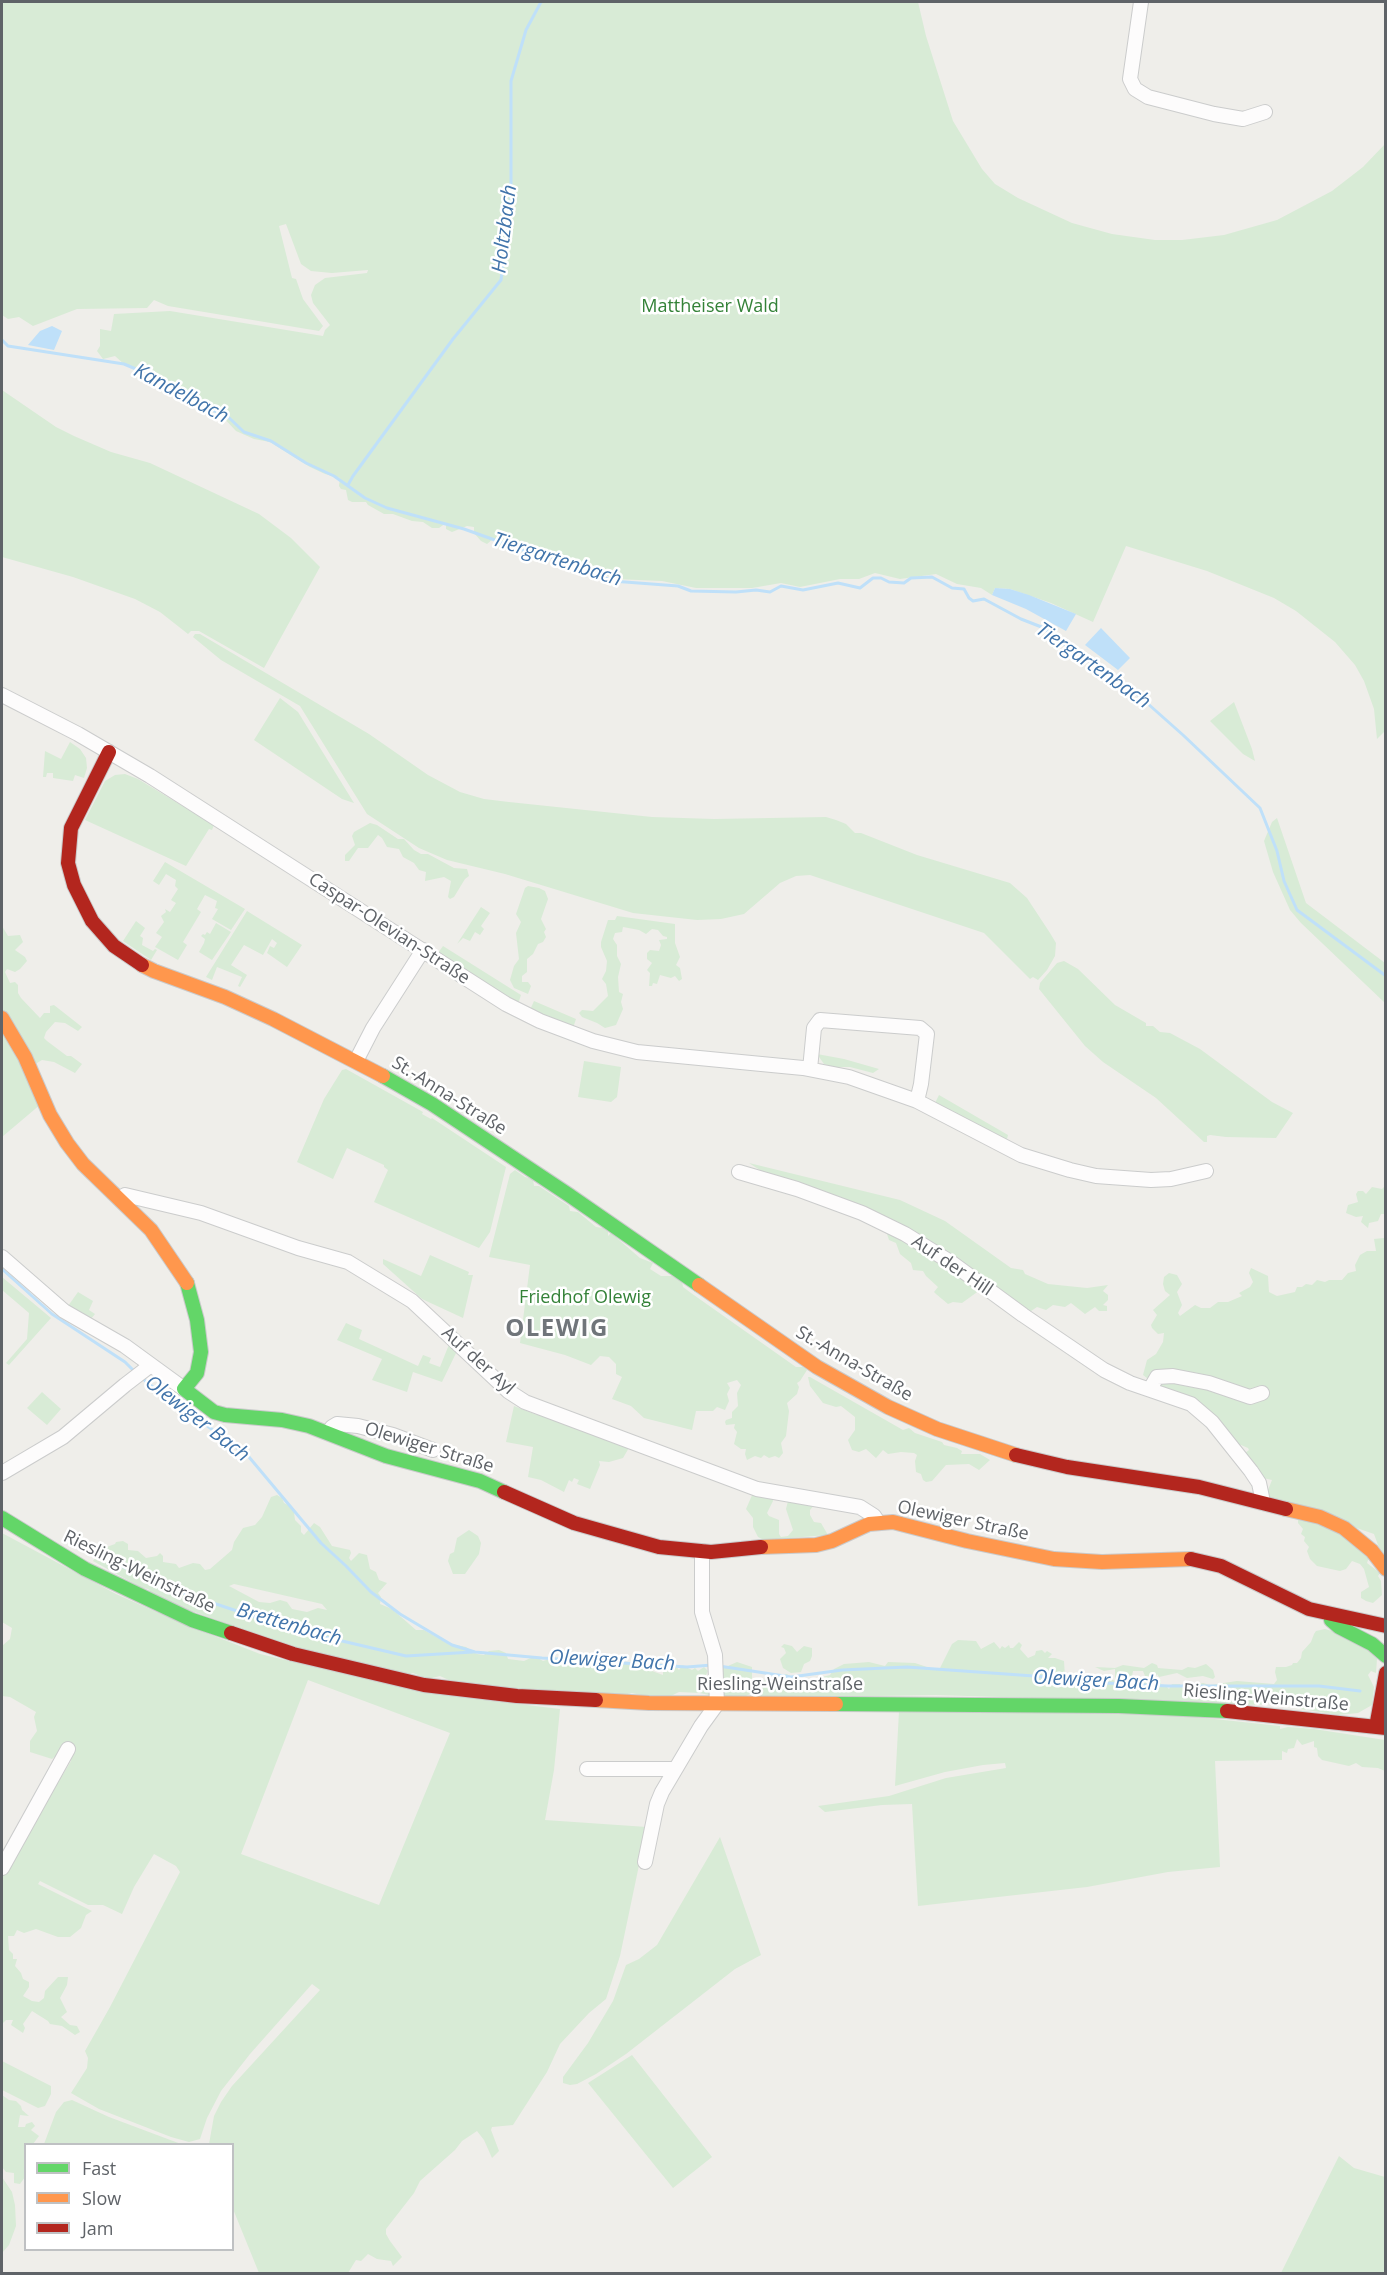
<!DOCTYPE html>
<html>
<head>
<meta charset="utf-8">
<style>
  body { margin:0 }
  #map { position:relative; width:1387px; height:2275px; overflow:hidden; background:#efeeea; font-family:"Open Sans",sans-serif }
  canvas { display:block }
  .frame { position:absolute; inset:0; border:3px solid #5f6368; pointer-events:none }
  .legend { position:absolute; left:24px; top:2143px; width:210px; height:108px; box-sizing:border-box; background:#fff; border:2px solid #bfc1c3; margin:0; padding:8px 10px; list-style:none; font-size:18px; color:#5f6368 }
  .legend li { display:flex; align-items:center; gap:12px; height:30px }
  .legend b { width:30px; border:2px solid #bfc1c3 }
</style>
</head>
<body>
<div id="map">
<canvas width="1387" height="2275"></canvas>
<div class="frame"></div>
<ul class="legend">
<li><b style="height:8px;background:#63d668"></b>Fast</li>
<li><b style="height:8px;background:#ff974d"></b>Slow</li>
<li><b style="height:8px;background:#b3261e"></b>Jam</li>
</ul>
</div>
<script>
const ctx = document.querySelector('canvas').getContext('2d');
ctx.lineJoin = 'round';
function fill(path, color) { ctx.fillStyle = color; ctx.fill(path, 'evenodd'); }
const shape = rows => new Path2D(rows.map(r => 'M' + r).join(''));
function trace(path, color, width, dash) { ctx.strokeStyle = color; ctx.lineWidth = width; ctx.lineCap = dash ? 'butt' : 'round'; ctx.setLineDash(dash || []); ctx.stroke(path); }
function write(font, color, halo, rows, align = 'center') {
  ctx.font = font + ' "Open Sans",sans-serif'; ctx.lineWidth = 5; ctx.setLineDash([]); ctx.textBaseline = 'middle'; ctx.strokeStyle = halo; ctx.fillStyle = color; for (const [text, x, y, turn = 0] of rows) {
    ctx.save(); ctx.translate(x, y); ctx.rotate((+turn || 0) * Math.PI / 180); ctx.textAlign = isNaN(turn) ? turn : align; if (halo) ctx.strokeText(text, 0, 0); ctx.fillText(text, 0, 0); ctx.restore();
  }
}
fill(shape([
  [2,2,918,2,926,36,953,121,982,169,995,184,1018,198,1072,223,1112,234,1155,240,1182,240,1224,235,1277,220,1332,191,1363,167,1385,144,1385,731,1377,739,1374,709,1364,681,1355,665,1335,642,1296,611,1274,598,1207,571,1126,546,1093,622,1051,603,1010,589,995,588,992,595,981,588,957,584,936,574,900,579,875,573,859,579,840,579,800,587,781,583,752,588,696,588,662,581,615,579,562,555,538,550,528,546,519,551,512,547,505,550,499,548,493,539,487,544,481,541,474,533,474,527,467,526,452,532,446,529,446,523,439,528,432,528,423,522,412,521,393,514,384,514,368,505,366,502,352,502,348,500,346,490,341,489,339,486,340,478,325,474,310,467,270,442,254,439,236,431,220,414,204,409,178,395,172,394,167,389,151,381,137,370,126,366,115,356,103,359,97,351,100,346,100,329,111,331,114,314,170,311,323,336,325,330,330,325,313,303,311,295,315,285,325,278,367,273,368,270,332,273,311,271,301,264,286,224,279,226,292,278,296,279,303,299,323,326,319,331,168,306,154,300,147,308,77,309,33,326,19,317,8,319,2,315],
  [2,390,56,427,74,436,111,452,150,463,259,514,291,538,320,567,264,668,199,631,191,631,188,634,160,612,135,599,73,577,2,557],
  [195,634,200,634,369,734,428,775,460,792,484,799,509,802,652,817,714,819,826,817,836,820,846,824,855,833,861,833,917,855,1010,883,1027,898,1050,933,1056,943,1055,956,1047,970,1038,980,1033,977,1030,979,984,933,810,875,796,876,780,883,744,914,721,919,697,920,633,913,505,874,447,860,419,848,367,814,300,706,221,660,193,637],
  [280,698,298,712,354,803,342,799,254,740],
  [1234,702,1252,749,1255,761,1243,754,1210,721],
  [70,742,80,749,86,758,87,768,84,778,75,775,73,781,53,778,53,773,47,773,46,777,43,777,45,751,61,759],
  [125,774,138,779,214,825,212,830,209,829,186,866,85,820,105,781,115,775],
  [1277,818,1306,903,1385,963,1385,1003,1301,923,1290,910,1273,872,1264,841,1272,822],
  [370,823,377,825,398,839,404,839,414,850,421,854,428,854,454,868,467,869,469,876,465,879,454,897,450,899,448,897,451,881,444,877,425,881,426,872,419,870,414,863,403,857,399,849,387,847,382,838,378,835,368,848,358,848,349,861,345,861,345,855,355,845,352,836,354,832],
  [165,862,245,909,231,930,212,919,218,909,215,908,217,901,205,895,197,909,201,912,183,942,187,945,178,960,155,947,162,937,156,933,164,922,161,916,166,912,165,909,170,912,176,903,171,900,178,889,175,886,176,880,166,874,159,885,153,881],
  [528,886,539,888,545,891,548,899,541,919,546,929,544,932,546,937,543,942,538,944,533,954,527,959,527,972,522,976,522,982,528,982,531,986,528,994,514,988,510,980,514,966,519,959,516,933,521,922,516,914,525,888],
  [481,907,490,913,481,926,484,929,480,935,475,932,470,941,463,938,457,944],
  [247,911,302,945,287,967,267,953,270,946,274,948,277,943,272,939,263,955,244,945,231,965,247,975,240,987,238,986,242,977,217,967,212,980,206,977],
  [617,916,675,924,675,943,680,957,676,965,680,968,682,979,679,981,675,976,671,978,660,975,657,984,653,983,652,986,649,986,650,973,647,970,652,963,647,959,647,953,650,950,659,951,661,945,659,940,667,939,667,937,663,936,658,930,652,929,646,934,639,930,623,927,622,932,615,933,613,939,617,945,617,956,621,964,618,977,619,992,623,994,621,1002,623,1009,616,1025,605,1028,597,1023,582,1017,579,1013,582,1010,593,1011,608,996,606,984,602,979,606,971,607,961,601,947,601,942,608,920,615,920],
  [136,921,145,928,140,936,143,938,142,945,153,951,155,949,157,950,151,960,123,941],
  [216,923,231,932,212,960,199,952,204,943,205,939,201,936,203,934,205,935,207,932,210,934],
  [2,926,8,936,20,935,23,942,15,950,25,957,27,961,20,969,15,972,7,969,5,972,10,983,15,982,18,985,18,993,21,998,40,1018,44,1013,50,1013,50,1006,54,1005,82,1027,78,1031,65,1023,55,1022,46,1032,44,1038,47,1041,67,1056,71,1056,82,1064,75,1073,54,1062,42,1060,32,1066,41,1104,2,1137],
  [443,946,521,995,518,1004,438,953],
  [1064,961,1078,969,1115,1005,1146,1023,1146,1026,1153,1026,1160,1032,1170,1033,1200,1049,1272,1102,1293,1113,1276,1138,1226,1137,1210,1135,1207,1136,1207,1142,1204,1142,1156,1098,1103,1062,1085,1046,1039,989,1040,983,1057,963],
  [534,1001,576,1019,573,1028,530,1010],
  [817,1054,844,1059,879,1069,873,1073,850,1067,833,1067,824,1064],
  [584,1061,621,1067,617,1097,611,1102,578,1097],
  [346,1069,423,1112,422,1114,431,1119,432,1118,506,1167,490,1232,479,1248,374,1202,388,1170,384,1167,384,1165,347,1148,333,1179,297,1162,324,1099,342,1070],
  [939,1095,1008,1135,1006,1143,935,1103],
  [749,1163,900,1200,945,1221,1011,1268,1023,1270,1025,1274,1048,1284,1087,1288,1108,1285,1103,1291,1108,1295,1108,1300,1103,1305,1107,1306,1107,1311,1099,1311,1095,1307,1085,1314,1071,1303,1065,1307,1053,1305,1046,1310,1037,1307,1028,1313,980,1290,962,1303,953,1302,948,1304,936,1294,934,1292,938,1287,926,1276,923,1271,913,1270,911,1263,900,1254,896,1243,889,1240,886,1231,769,1176],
  [515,1170,525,1177,533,1179,534,1186,539,1186,569,1206,570,1211,578,1212,596,1227,603,1228,608,1232,608,1236,611,1233,640,1258,653,1263,650,1269,661,1276,672,1276,682,1281,683,1287,691,1293,796,1367,803,1367,807,1370,800,1381,797,1383,799,1387,797,1394,787,1403,789,1411,786,1436,781,1443,783,1453,779,1458,775,1456,769,1458,764,1455,761,1458,755,1456,747,1460,745,1454,746,1449,741,1449,734,1444,737,1432,734,1428,735,1424,726,1425,725,1422,726,1420,732,1418,732,1412,738,1406,737,1393,741,1385,737,1380,727,1383,730,1388,727,1394,729,1401,725,1410,717,1407,713,1411,696,1411,692,1430,644,1418,631,1406,612,1399,622,1377,616,1374,616,1364,609,1357,600,1356,591,1365,565,1355,520,1343,530,1265,489,1257,510,1174],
  [1385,1186,1385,1214,1381,1214,1378,1221,1369,1223,1368,1228,1361,1222,1363,1216,1356,1217,1346,1213,1348,1205,1358,1202,1356,1194,1358,1191,1363,1191,1366,1194,1372,1187,1382,1189],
  [1385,1234,1385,1555,1378,1545,1374,1534,1270,1498,1268,1490,1272,1480,1263,1478,1245,1453,1249,1450,1248,1448,1241,1445,1236,1447,1143,1375,1147,1360,1156,1354,1163,1342,1164,1333,1158,1334,1152,1328,1151,1325,1157,1315,1153,1310,1170,1295,1165,1291,1163,1284,1164,1277,1169,1273,1177,1275,1182,1284,1177,1292,1182,1305,1178,1313,1180,1316,1195,1305,1201,1308,1210,1308,1218,1302,1228,1302,1242,1296,1239,1293,1250,1287,1253,1282,1249,1273,1251,1268,1268,1276,1269,1292,1277,1296,1295,1292,1297,1287,1302,1287,1306,1284,1312,1285,1317,1280,1325,1282,1329,1280,1342,1280,1348,1273,1356,1271,1355,1265,1360,1255,1367,1251,1376,1251,1374,1239,1384,1238],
  [430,1255,469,1272,468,1275,473,1275,463,1318,422,1299,383,1264,383,1259,421,1276],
  [2,1277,51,1318,9,1365,6,1363,27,1339,29,1313,2,1290],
  [78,1292,93,1301,89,1310,95,1314,91,1319,68,1306],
  [346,1323,362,1330,359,1339,418,1366,423,1355,431,1358,429,1363,440,1367,450,1342,458,1349,442,1382,413,1372,407,1392,372,1380,382,1359,337,1340],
  [808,1377,810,1377,903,1430,909,1428,915,1433,942,1442,944,1445,957,1448,962,1451,961,1454,980,1454,990,1460,979,1470,969,1464,946,1465,932,1481,926,1482,923,1480,921,1474,916,1472,915,1461,917,1455,914,1453,901,1452,888,1454,883,1450,876,1458,866,1449,859,1452,852,1450,848,1440,855,1430,855,1417,841,1406,836,1407,823,1403,810,1386],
  [42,1392,61,1409,47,1425,27,1408],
  [514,1406,537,1415,539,1412,630,1446,623,1458,609,1462,599,1461,600,1465,590,1489,577,1484,579,1480,574,1478,572,1482,569,1480,564,1492,541,1480,528,1477,533,1447,506,1442],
  [753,1493,772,1496,773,1501,767,1513,769,1516,779,1520,779,1534,781,1537,788,1536,793,1530,786,1509,788,1501,795,1502,797,1504,797,1501,816,1503,810,1510,810,1515,814,1522,821,1523,828,1535,764,1540,758,1537,753,1527,753,1518,746,1509],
  [277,1495,282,1498,284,1503,290,1506,294,1512,295,1520,301,1526,301,1532,304,1535,314,1523,320,1527,332,1546,350,1550,351,1553,349,1558,351,1561,359,1553,367,1555,370,1569,376,1572,379,1580,387,1583,378,1593,381,1597,380,1604,392,1609,416,1630,424,1630,447,1643,466,1647,477,1654,484,1655,489,1651,499,1650,506,1653,508,1659,524,1661,535,1656,543,1661,553,1658,573,1661,579,1659,604,1660,623,1664,626,1663,628,1665,631,1663,634,1666,639,1663,647,1664,652,1671,663,1675,663,1671,669,1665,675,1665,679,1670,682,1665,692,1670,695,1668,698,1671,704,1667,708,1671,705,1677,715,1681,721,1669,737,1662,752,1667,752,1678,755,1681,763,1681,787,1674,793,1679,791,1685,794,1687,806,1685,814,1687,822,1677,830,1675,834,1669,844,1664,869,1662,885,1666,888,1662,915,1663,930,1668,940,1668,952,1644,958,1640,976,1641,981,1649,994,1642,1000,1649,1002,1646,1005,1648,1009,1645,1010,1648,1013,1648,1019,1642,1022,1645,1020,1649,1028,1658,1035,1655,1036,1651,1042,1650,1045,1653,1047,1651,1052,1654,1048,1658,1055,1658,1064,1661,1065,1677,1073,1683,1086,1681,1091,1688,1097,1684,1098,1680,1103,1685,1107,1680,1111,1679,1119,1683,1119,1685,1123,1684,1130,1686,1133,1682,1144,1680,1149,1686,1157,1680,1161,1680,1161,1685,1165,1685,1169,1689,1172,1684,1180,1684,1181,1687,1189,1690,1194,1685,1203,1683,1210,1685,1237,1681,1274,1684,1277,1680,1275,1672,1276,1667,1286,1667,1292,1665,1293,1663,1297,1663,1301,1658,1302,1652,1311,1642,1314,1634,1316,1631,1325,1629,1356,1638,1377,1659,1376,1673,1371,1671,1368,1675,1374,1687,1372,1705,1358,1713,1338,1715,1295,1708,1284,1701,1257,1705,936,1695,755,1698,750,1694,736,1701,700,1693,679,1692,671,1696,645,1696,632,1693,619,1696,573,1696,451,1681,440,1676,428,1679,413,1673,409,1674,326,1659,158,1599,148,1589,142,1588,93,1561,101,1549,115,1544,116,1542,123,1541,128,1544,128,1550,138,1551,146,1558,157,1556,160,1553,163,1556,163,1562,176,1564,179,1568,193,1563,200,1564,205,1570,210,1569,232,1550,234,1542,243,1528,255,1525,262,1517,271,1497],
  [234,1584,322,1604,327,1610,318,1608,307,1612,292,1609,287,1602,280,1600,270,1603,259,1602,229,1586],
  [1298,1520,1326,1523,1369,1557,1367,1563,1380,1573,1378,1576,1381,1581,1382,1595,1373,1603,1366,1601,1361,1598,1361,1592,1369,1587,1364,1569,1360,1564,1352,1561,1346,1569,1340,1571,1317,1566,1310,1559,1307,1551,1309,1547,1304,1541,1305,1537,1301,1534,1303,1529,1298,1523],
  [469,1530,478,1536,481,1543,479,1554,465,1574,453,1574,448,1561,450,1554,454,1552,457,1538],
  [2,1533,116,1594,179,1622,260,1654,353,1676,453,1696,560,1709,554,1770,545,1820,647,1827,620,1956,606,1999,589,2013,560,2044,547,2072,513,2125,492,2127,491,2130,499,2151,492,2158,484,2140,477,2131,462,2141,455,2150,420,2181,414,2193,386,2229,386,2234,390,2241,402,2257,393,2266,391,2261,377,2259,368,2254,361,2261,356,2260,348,2273,259,2273,233,2209,232,2144,209,2144,214,2116,221,2102,232,2086,320,1990,312,1984,250,2054,221,2091,207,2118,200,2139,189,2142,171,2137,99,2109,71,2093,87,2068,88,2058,85,2051,110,2007,180,1872,176,1866,154,1854,134,1887,122,1914,103,1905,88,1905,40,1881,38,1884,92,1911,86,1915,81,1928,70,1937,58,1937,36,1929,24,1933,17,1930,14,1936,8,1936,9,1950,13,1954,13,1959,17,1959,15,1966,21,1973,23,1979,29,1982,29,1987,23,1996,32,2001,39,2002,44,1998,45,1991,58,1977,68,1977,67,1985,60,1998,67,2012,61,2017,70,2025,77,2026,80,2032,75,2035,62,2026,50,2024,48,2021,32,2011,23,2024,25,2028,23,2033,11,2025,13,2020,6,2020,2,2024,2,1875,71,1761,70,1753,57,1755,52,1759,30,1752,30,1741,37,1731,34,1717,36,1712,10,1697,2,1696,2,1646,10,1639,12,1628,2,1622],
  [308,1680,450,1733,379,1905,241,1854],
  [784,1644,792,1646,797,1652,804,1646,812,1648,812,1656,810,1661,804,1664,801,1672,791,1673,783,1668,780,1659,786,1653,784,1648,781,1647],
  [1152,1663,1157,1665,1158,1668,1182,1670,1188,1667,1195,1668,1206,1664,1213,1670,1215,1677,1213,1679,1203,1676,1187,1678,1177,1673,1159,1677,1157,1674,1155,1678,1150,1678,1145,1676,1143,1671,1133,1671,1131,1682,1126,1683,1115,1680,1115,1669,1104,1671,1095,1667,1115,1668,1123,1665,1144,1668],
  [899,1711,1168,1714,1280,1726,1280,1729,1288,1727,1314,1729,1385,1740,1385,1771,1378,1768,1362,1767,1356,1763,1349,1766,1322,1760,1318,1756,1317,1748,1314,1747,1314,1741,1302,1745,1297,1739,1294,1748,1288,1749,1287,1753,1282,1751,1282,1760,1215,1761,1220,1867,1168,1872,1087,1887,918,1906,912,1804,882,1805,825,1812,818,1806,889,1796,946,1778,1006,1768,1005,1763,983,1765,945,1772,895,1786],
  [720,1837,761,1955,735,1969,626,2054,596,2074,577,2084,570,2085,563,2083,563,2077,588,2043,613,2001,626,1965,639,1959,657,1945],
  [632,2055,712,2157,673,2188,588,2083],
  [2,2061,51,2086,51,2094,45,2106,38,2108,2,2090],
  [2,2095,9,2100,16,2101,21,2106,22,2110,29,2116,20,2115,18,2127,25,2127,26,2124,32,2122,35,2126,31,2130,39,2136,33,2144,26,2144,25,2177,20,2184,14,2183,14,2173,6,2172,2,2167],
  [72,2100,109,2117,181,2144,44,2144,56,2112,64,2102],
  [1339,2156,1354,2168,1385,2177,1385,2273,1281,2273],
  [2,2177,12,2192,15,2205,16,2226,9,2245,2,2253]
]), '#d8ebd6');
fill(shape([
  [52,326,62,331,54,350,28,345,40,331],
  [995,588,1010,589,1029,595,1076,614,1066,631,1026,609,992,595],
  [1101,628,1130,658,1118,670,1085,645]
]), '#bfe0f9');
trace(shape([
  [2,340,8,346,124,364,143,372,169,392,204,408,225,414,244,432,271,441,306,463,334,476,365,498,387,508,464,529,534,554,561,559,612,581,678,586,691,591,736,592,756,590,770,592,781,586,803,590,838,583,860,588,873,578,881,578,889,582,904,583,911,578,932,577,952,588,964,589,969,598,973,601,984,599,1021,619,1044,628,1069,648,1081,654,1098,669,1129,687,1183,735,1260,808,1277,851,1284,881,1297,910,1386,976],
  [348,485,353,476,453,339,501,280,511,200,511,81,526,30,541,2],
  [2,1269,52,1314,125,1362,135,1372],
  [142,1378,172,1403,194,1416,249,1457,321,1543,346,1566,371,1592,400,1614,452,1645,475,1652,542,1658,687,1667,712,1665],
  [110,1561,186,1594,291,1629,406,1656,473,1652],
  [719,1666,791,1677,842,1670,907,1667,1048,1677,1083,1682,1168,1686,1319,1686,1360,1691]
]), '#bfe0f9', 3);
const street = shape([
  [1141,2,1130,79,1135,89,1148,97,1214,114,1243,119,1265,112],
  [2,695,78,734,150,776,506,1004,540,1021,593,1041,637,1052,803,1068,849,1077,917,1101,1021,1155,1070,1170,1096,1176,1151,1180,1171,1179,1206,1171],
  [356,1061,373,1028,423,950],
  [810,1069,814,1028,820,1020,920,1028,927,1034,921,1084,917,1101],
  [739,1172,797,1189,862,1213,905,1234,952,1263,1023,1315,1104,1370,1130,1383,1191,1404,1212,1422,1251,1471,1259,1483,1263,1502],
  [120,1198,125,1195,201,1213,298,1248,348,1262,412,1301,508,1391,525,1402,757,1489,860,1507,874,1516,878,1522],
  [2,1257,64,1311,125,1346,184,1389],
  [1150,1389,1157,1377,1173,1376,1209,1383,1250,1397,1262,1393],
  [329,1433,332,1427,337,1424,358,1426,393,1435,433,1450],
  [2,1473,63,1437,125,1385,151,1365],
  [587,1769,675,1769],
  [645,1862,657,1804,662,1792,701,1726,717,1704,715,1655,702,1612,702,1551],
  [2,1868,68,1749]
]);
const fast = shape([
  [383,1076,432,1104,569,1195,699,1285],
  [187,1283,197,1320,201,1352,197,1373,184,1389,214,1412,225,1415,282,1420,309,1426,386,1456,480,1481,504,1492],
  [2,1518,85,1569,192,1620,231,1633],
  [1331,1620,1339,1627,1372,1644,1386,1656],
  [836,1704,1119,1706,1227,1711]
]);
const slow = shape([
  [142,965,154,971,225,997,273,1019,383,1076],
  [2,1018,25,1057,50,1115,67,1143,83,1164,151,1230,187,1283],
  [699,1285,817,1367,888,1407,937,1429,1016,1455],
  [1286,1509,1320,1517,1344,1528,1372,1551,1386,1569],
  [761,1547,816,1545,832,1541,869,1524,893,1522,967,1541,1054,1559,1102,1562,1191,1559],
  [596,1700,649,1703,836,1704]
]);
const jam = shape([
  [109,752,71,828,68,863,74,885,92,921,114,946,142,965],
  [1016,1455,1067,1467,1199,1487,1286,1509],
  [504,1492,574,1523,659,1547,711,1552,761,1547],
  [1191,1559,1221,1566,1309,1609,1386,1626],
  [231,1633,293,1654,424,1685,517,1696,596,1700],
  [1227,1711,1386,1728],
  [1376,1727,1386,1673]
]);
trace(street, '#cbcccc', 16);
trace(fast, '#cacacb', 16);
trace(slow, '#cacacb', 16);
trace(jam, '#cacacb', 16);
trace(street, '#fdfcfc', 14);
trace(fast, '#63d668', 14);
trace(slow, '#ff974d', 14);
trace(jam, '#b3261e', 14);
write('18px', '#348238', '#fff', [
  ["Mattheiser Wald",710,307],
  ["Friedhof Olewig",585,1298]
]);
write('18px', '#5f6368', '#fff', [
  ["Caspar-Olevian-Straße",389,929,33],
  ["St.-Anna-Straße",449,1096,32],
  ["Auf der Hill",952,1266,34],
  ["Auf der Ayl",478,1361,42],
  ["St.-Anna-Straße",854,1364,30],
  ["Olewiger Straße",429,1448,17],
  ["Olewiger Straße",963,1521,12],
  ["Riesling-Weinstraße",139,1572,26],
  ["Riesling-Weinstraße",780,1685],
  ["Riesling-Weinstraße",1266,1698,5]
]);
write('italic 20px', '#4174aa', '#fff', [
  ["Holtzbach",505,229,-83],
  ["Kandelbach",181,394,28],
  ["Tiergartenbach",557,560,18],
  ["Tiergartenbach",1093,666,35],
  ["Olewiger Bach",197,1419,38],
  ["Brettenbach",289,1625,16],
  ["Olewiger Bach",612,1661,3],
  ["Olewiger Bach",1096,1681,3]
]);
ctx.letterSpacing = '1.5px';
write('bold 24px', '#70757a', '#fff', [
  ["OLEWIG",557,1329]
]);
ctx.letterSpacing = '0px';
</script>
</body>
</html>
